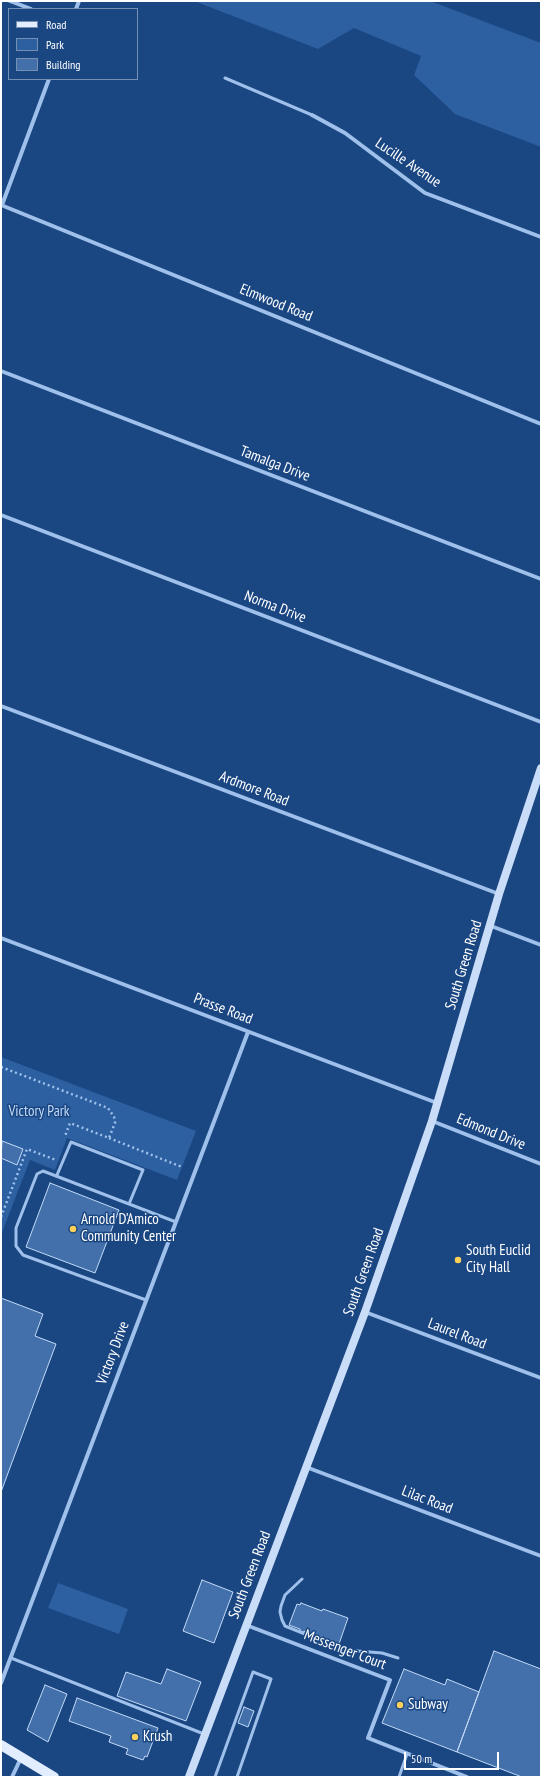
<!DOCTYPE html>
<html>
<head>
<meta charset="utf-8">
<style>
  body { margin:0 }
  #map { position:relative; width:542px; height:1778px; overflow:hidden; background:#1a4682; font-family:"PT Sans Narrow",sans-serif }
  canvas { display:block }
  .frame { position:absolute; inset:0; border:2px solid #fff; pointer-events:none }
  .legend { position:absolute; left:8px; top:8px; width:130px; height:72px; box-sizing:border-box; background:#1a4682; border:1px solid #7690b4; margin:0; padding:5px 7px; list-style:none; font-size:12px; color:#fff }
  .legend li { display:flex; align-items:center; gap:8px; height:20px }
  .legend b { width:20px; border:1px solid #7690b4 }
  .scale { position:absolute; left:404px; top:1752px; width:95px; height:18px; box-sizing:border-box; border:2px solid #fff; border-top:0; padding-left:5px; font-size:12px; line-height:14px; white-space:nowrap; color:#fff; -webkit-text-stroke:3px #1a4682; paint-order:stroke }
</style>
</head>
<body>
<div id="map">
<canvas width="542" height="1778"></canvas>
<div class="frame"></div>
<ul class="legend">
<li><b style="height:5px;background:#e2edff"></b>Road</li>
<li><b style="height:11px;background:#2d60a1"></b>Park</li>
<li><b style="height:11px;background:#4370ab"></b>Building</li>
</ul>
<div class="scale">50 m</div>
</div>
<script>
const ctx = document.querySelector('canvas').getContext('2d');
ctx.lineJoin = 'round';
function fill(path, color) { ctx.fillStyle = color; ctx.fill(path, 'evenodd'); }
const shape = rows => new Path2D(rows.map(r => 'M' + r).join(''));
function trace(path, color, width, dash) { ctx.strokeStyle = color; ctx.lineWidth = width; ctx.lineCap = dash ? 'butt' : 'round'; ctx.setLineDash(dash || []); ctx.stroke(path); }
function write(font, color, halo, rows, align = 'center') {
  ctx.font = font + ' "PT Sans Narrow",sans-serif'; ctx.lineWidth = 3; ctx.setLineDash([]); ctx.textBaseline = 'middle'; ctx.strokeStyle = halo; ctx.fillStyle = color; for (const [text, x, y, turn = 0] of rows) {
    ctx.save(); ctx.translate(x, y); ctx.rotate((+turn || 0) * Math.PI / 180); ctx.textAlign = isNaN(turn) ? turn : align; if (halo) ctx.strokeText(text, 0, 0); ctx.fillText(text, 0, 0); ctx.restore();
  }
}
fill(shape([
  [194,1,430,1,541,43,541,147,455,114,414,75,421,56,354,28,318,49],
  [1,1057,196,1131,177,1180,67,1138,55,1170,30,1160,1,1235],
  [58,1583,128,1609,119,1634,48,1608]
]), '#2d60a1');
const building = shape([
  [2,1141,23,1149,17,1165,1,1158,2,1141],
  [50,1183,119,1210,95,1273,26,1247,50,1183],
  [1,1298,43,1314,35,1336,56,1344,1,1492,1,1298],
  [202,1580,233,1592,214,1643,183,1631,202,1580],
  [301,1603,322,1611,323,1609,348,1618,339,1644,319,1636,319,1638,314,1636,315,1635,305,1631,304,1632,300,1631,300,1629,289,1625,297,1604,300,1605,301,1603],
  [494,1651,541,1669,541,1777,522,1777,457,1752,494,1651],
  [167,1669,201,1682,186,1721,117,1696,126,1672,161,1684,167,1669],
  [404,1669,445,1685,447,1679,479,1692,457,1752,382,1723,404,1669],
  [45,1685,67,1694,48,1742,27,1730,45,1685],
  [77,1698,158,1728,147,1757,145,1756,143,1760,126,1754,128,1749,109,1742,111,1736,69,1721,77,1698],
  [244,1707,254,1711,248,1727,238,1723,244,1707]
]);
fill(building, '#4370ab');
trace(building, '#c3daf8', 1);
trace(shape([
  [1,1067,108,1108,114,1117,115,1123,109,1138,70,1123,65,1136],
  [109,1138,182,1167],
  [1,1217,27,1149,56,1160]
]), '#9ec0eb', 2.5, [2, 3]);
trace(shape([
  [225,78,312,115],
  [57,1175,71,1142,143,1170,129,1204],
  [146,1300,23,1255,16,1246,16,1228,37,1174,43,1171,176,1222],
  [302,1579,285,1595,281,1606,280,1612,282,1620,285,1626,345,1650,382,1653,398,1658],
  [11,1658,204,1734],
  [215,1777,253,1672,271,1679,237,1777],
  [399,1777,407,1754]
]), '#9ec0eb', 3);
trace(shape([
  [10,1,31,9],
  [76,9,79,1],
  [312,115,345,133,425,193,541,237],
  [1,205,541,424],
  [2,205,49,79],
  [1,371,541,579],
  [1,515,541,722],
  [1,706,499,894],
  [491,926,541,945],
  [1,938,437,1103],
  [432,1121,541,1164],
  [365,1312,541,1378],
  [306,1467,541,1556],
  [246,1625,390,1680,368,1738,467,1777],
  [1,1683,248,1032],
  [12,1777,21,1758]
]), '#9ec0eb', 4);
trace(shape([
  [189,1777,365,1312,432,1121,499,894,541,768]
]), '#caddf8', 8);
trace(shape([
  [1,1745,54,1777]
]), '#e2edff', 10);
for (const [x, y, r, color] of [
  [73,1229,4,"#fdd05a"],
  [458,1260,4,"#fdd05a"],
  [400,1705,4,"#fdd05a"],
  [135,1737,4,"#fdd05a"]
]) { const dot = new Path2D(); dot.arc(x, y, r, 0, 2 * Math.PI); ctx.fillStyle = color; ctx.fill(dot); trace(dot, '#1a4682', 1.5); }
write('15px', '#fff', '#1a4682', [
  ["Lucille Avenue",408,163,34],
  ["Elmwood Road",276,303,22],
  ["Tamalga Drive",275,464,21],
  ["Norma Drive",275,607,21],
  ["Ardmore Road",254,789,21],
  ["South Green Road",464,965,-73],
  ["Prasse Road",223,1009,21],
  ["Edmond Drive",491,1132,22],
  ["South Green Road",364,1272,-70],
  ["Laurel Road",457,1334,21],
  ["Victory Drive",113,1353,-69],
  ["Lilac Road",427,1500,21],
  ["South Green Road",250,1575,-69],
  ["Messenger Court",345,1650,21]
]);
write('15px', '#c3daf8', '#1a4682', [
  ["Victory Park",39,1112]
]);
write('15px', '#fff', '#1a4682', [
  ["Arnold D'Amico",81,1220],
  ["Community Center",81,1237],
  ["South Euclid",466,1251],
  ["City Hall",466,1268],
  ["Subway",408,1705],
  ["Krush",143,1737]
], 'left');
</script>
</body>
</html>
